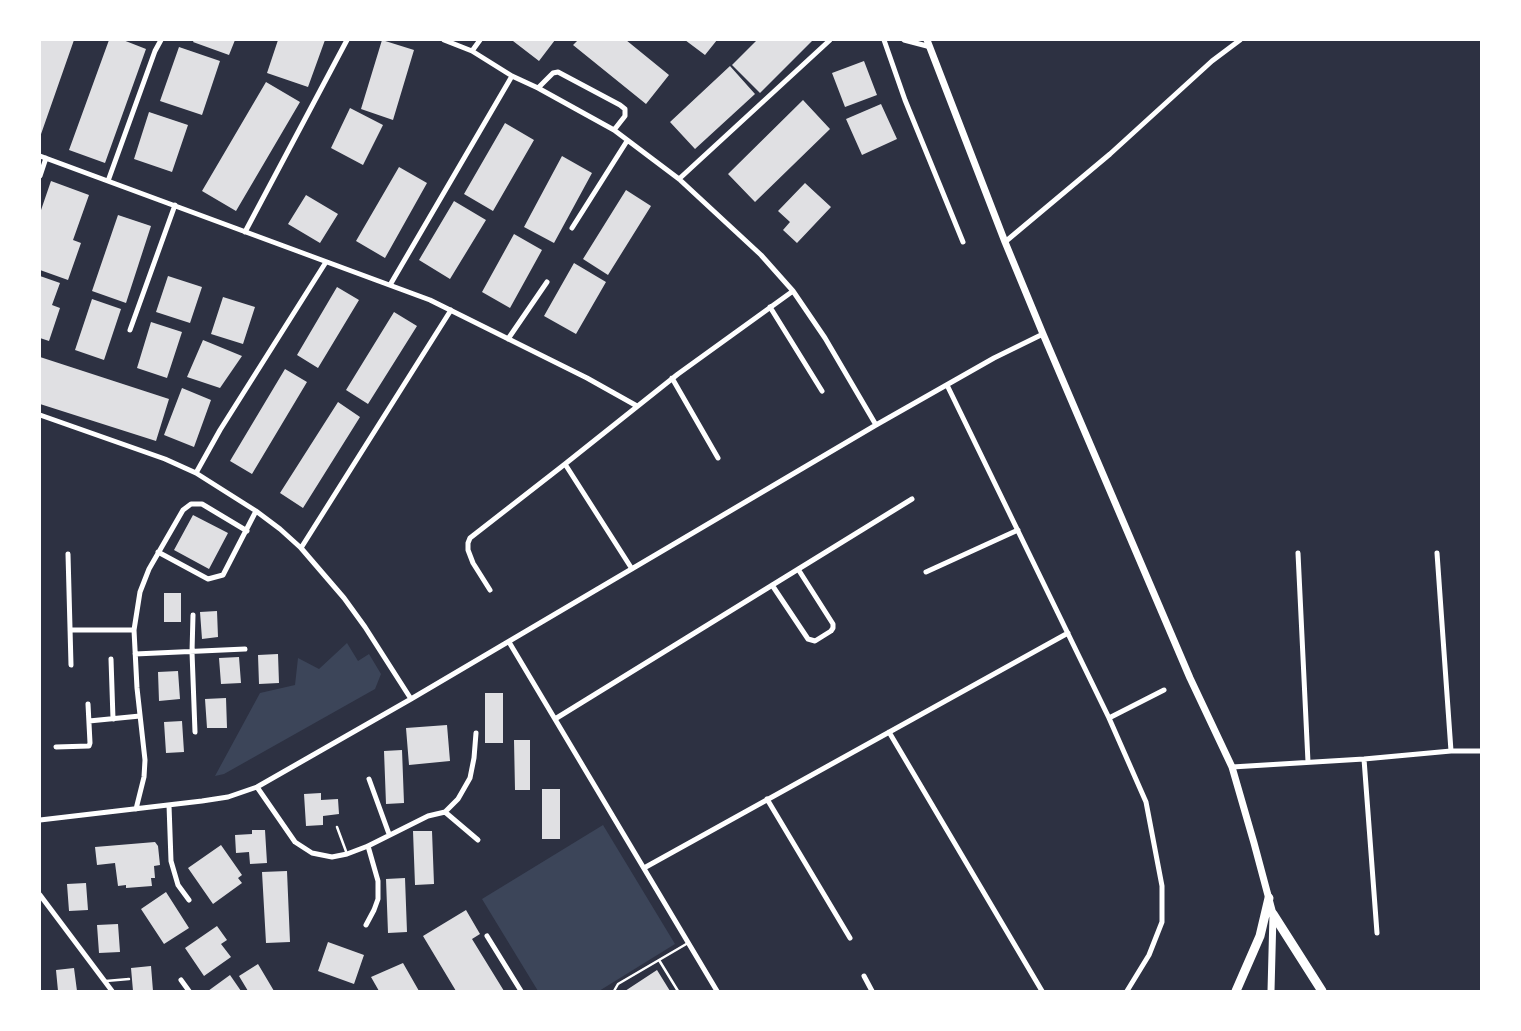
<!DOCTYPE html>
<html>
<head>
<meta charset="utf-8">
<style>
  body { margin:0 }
  #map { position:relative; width:1521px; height:1031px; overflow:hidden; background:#2d3142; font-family:Bitter,serif }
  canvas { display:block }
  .frame { position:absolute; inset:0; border:41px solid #fff; pointer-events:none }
</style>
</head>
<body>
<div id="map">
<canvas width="1521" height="1031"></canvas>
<div class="frame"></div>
</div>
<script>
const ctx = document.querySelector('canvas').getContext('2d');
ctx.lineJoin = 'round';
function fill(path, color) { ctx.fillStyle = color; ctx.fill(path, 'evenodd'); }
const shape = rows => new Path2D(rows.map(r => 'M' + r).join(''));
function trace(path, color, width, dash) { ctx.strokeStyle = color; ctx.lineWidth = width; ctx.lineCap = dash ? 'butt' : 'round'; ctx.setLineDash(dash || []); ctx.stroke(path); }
fill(shape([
  [347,643,358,661,369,654,381,674,375,689,224,774,215,776,260,693,295,685,298,658,319,669],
  [603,825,675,944,599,991,538,991,482,899]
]), '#3c4559');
fill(shape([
  [40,40,74,40,40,137],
  [109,40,123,40,146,49,105,163,69,150],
  [194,40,235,40,229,55,193,42],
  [278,40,325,40,308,87,267,73],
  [382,40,414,50,393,120,361,109],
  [514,40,555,40,539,61,513,41],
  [578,40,626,40,669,75,646,104,573,45],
  [685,40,717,40,705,55],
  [757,40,813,40,760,93,732,65],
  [179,47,220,61,202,115,160,101],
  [864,61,877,95,845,107,832,73],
  [730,66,755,94,695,149,670,122],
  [266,82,300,102,236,211,202,191],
  [803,100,830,129,755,202,728,174],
  [881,104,897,139,862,155,846,119],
  [350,108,383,125,363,165,331,148],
  [149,112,188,125,172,172,134,159],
  [505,123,534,140,493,211,464,194],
  [562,156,592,173,554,243,524,227],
  [399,167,427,183,385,258,356,241],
  [51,181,89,195,73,240,81,243,68,280,40,270,40,213],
  [805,183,831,207,797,243,783,230,790,222,778,211],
  [626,190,651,206,608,275,583,259],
  [306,195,338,214,320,243,288,224],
  [454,201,486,220,450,279,419,260],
  [118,215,151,226,126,303,92,291],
  [514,234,542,250,510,308,482,292],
  [574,263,606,282,576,334,544,316],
  [40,276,60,283,52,305,60,308,49,341,40,338],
  [168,276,202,287,190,323,156,312],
  [337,287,359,300,318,368,297,355],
  [223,297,255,307,243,344,211,334],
  [92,299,121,309,104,360,75,350],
  [394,312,417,326,368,404,346,390],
  [151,322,182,332,167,378,137,368],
  [203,340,242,356,220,388,187,377],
  [40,357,169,399,156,441,40,404],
  [285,369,307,382,252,474,230,461],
  [182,388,211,400,194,447,164,435],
  [338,402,360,417,303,508,280,493],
  [193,515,228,533,209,569,174,550],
  [164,593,181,593,181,622,164,622],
  [217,611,218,637,202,639,200,612],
  [278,654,279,683,259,684,258,655],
  [239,657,241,683,221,684,219,658],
  [178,671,180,699,159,701,158,672],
  [485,693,503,693,503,743,485,743],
  [226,698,227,728,207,728,205,699],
  [182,721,184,752,166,753,164,722],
  [447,725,450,761,409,765,406,728],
  [514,740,530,740,530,790,515,790],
  [402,750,404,803,386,804,384,751],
  [542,789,560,789,560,839,542,839],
  [321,793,321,800,338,799,339,814,323,816,323,825,306,826,304,794],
  [252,830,265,830,267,863,250,864,249,852,236,853,235,835,252,834],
  [413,831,432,831,434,884,415,885],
  [155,842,158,846,160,865,154,866,155,878,151,878,152,886,126,888,126,885,118,886,115,863,97,865,95,847],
  [221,845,242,875,238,878,242,883,213,904,188,868],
  [287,871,290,942,266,943,262,872],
  [405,878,407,932,388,933,386,879],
  [86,883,88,910,69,911,67,884],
  [166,892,189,928,164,944,141,909],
  [466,910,480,934,472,939,504,991,456,991,423,936],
  [118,924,120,952,99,953,97,925],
  [217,926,227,940,221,944,231,957,204,976,185,948],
  [328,942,364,955,354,984,318,971],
  [403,963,419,991,379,991,371,977],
  [258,964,274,991,248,991,239,976],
  [151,966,153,991,133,991,131,968],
  [74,968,77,991,58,991,56,970],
  [657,970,670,991,625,991],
  [230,975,241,991,208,991]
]), '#e0e0e3');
trace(shape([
  [337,827,347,854],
  [659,960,688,943],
  [106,981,129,979],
  [614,991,618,984,659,960,678,991]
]), '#fff', 2.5);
trace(shape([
  [444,40,472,51,512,76,538,88,614,130,679,179,761,255,793,291,825,338,876,425],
  [884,40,905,100,963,242],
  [904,40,927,46],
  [472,51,480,40],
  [538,88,553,73,558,72,620,105,625,109,625,116,614,130],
  [40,156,430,300,587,378,637,406],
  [40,176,46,158],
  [679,179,830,40],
  [108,181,155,51,161,40],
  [572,228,627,141],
  [245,232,347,40],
  [1005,242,1110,154,1212,61,1240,40],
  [390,285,512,76],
  [770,307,822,391],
  [130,330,175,205],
  [508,339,547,282],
  [672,378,718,458],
  [947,385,1109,718,1146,802,1162,886,1162,922,1149,955,1127,991],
  [40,415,165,459,196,473,256,511,280,529,301,548,344,598,365,627,411,699],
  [565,464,678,374,793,291],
  [196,473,220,430,326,262],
  [301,548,451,310],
  [158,552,208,579,223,575,256,511],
  [1298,553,1308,762],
  [1437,553,1451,751],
  [68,554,71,665],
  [926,572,1018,530],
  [772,585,808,639,815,641,831,631,833,628,833,624,798,569],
  [490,590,473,563,468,550,468,543,470,538,565,464,632,569],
  [193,615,192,652,195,732],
  [70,630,134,630],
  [509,642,717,991],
  [135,654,245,649],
  [111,659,113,719],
  [1109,718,1164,690],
  [555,719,912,499],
  [89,721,140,716],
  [889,732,1042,991],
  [56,747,89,746,90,743,88,704],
  [1364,759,1377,933],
  [1232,767,1364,759,1451,751,1481,751],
  [369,779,389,834],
  [257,787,295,842,312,853,332,857,347,854,368,846,428,816,445,812,478,840],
  [767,799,850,938],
  [169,805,171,861,178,885,189,900],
  [136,809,144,777,145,760,137,688,134,630,140,592,149,569,183,510,191,504,202,504,247,531],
  [445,812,458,799,470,778,474,758,476,733],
  [40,820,202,801,228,797,257,787,411,699,876,425,994,358,1043,334],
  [644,868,1068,633],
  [40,895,112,991],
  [366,925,374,910,378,899,378,881,368,846],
  [487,936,521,991],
  [864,976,872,991],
  [181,980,189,991]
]), '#fff', 5);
trace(shape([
  [927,40,1005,242,1043,334,1190,678,1232,767,1254,843,1273,914,1271,991]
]), '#fff', 7);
trace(shape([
  [1273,914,1322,991],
  [1236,991,1260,936,1269,898]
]), '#fff', 9);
</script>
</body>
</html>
